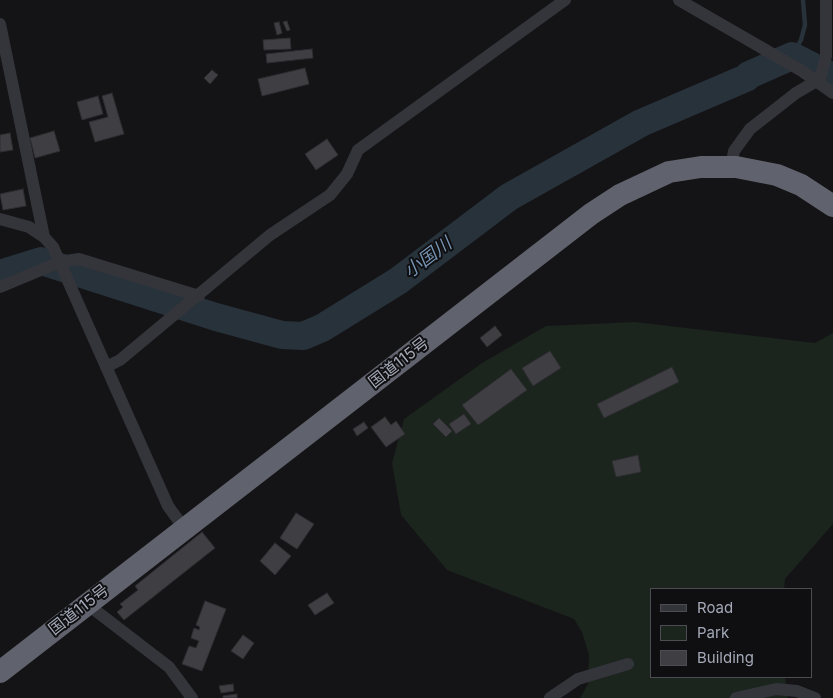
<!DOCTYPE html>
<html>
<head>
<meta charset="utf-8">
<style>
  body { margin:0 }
  #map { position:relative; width:833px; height:698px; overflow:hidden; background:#141416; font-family:Inter,sans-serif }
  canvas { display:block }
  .legend { position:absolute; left:650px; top:588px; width:162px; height:90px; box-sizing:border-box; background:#0f0f11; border:1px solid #4b4d53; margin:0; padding:6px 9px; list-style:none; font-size:15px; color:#a4a9b7 }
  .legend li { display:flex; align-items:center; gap:10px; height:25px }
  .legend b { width:25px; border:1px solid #4b4d53 }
</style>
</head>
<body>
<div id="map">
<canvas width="833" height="698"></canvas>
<ul class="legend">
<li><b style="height:6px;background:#34353b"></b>Road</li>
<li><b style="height:14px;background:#1b241d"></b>Park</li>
<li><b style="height:14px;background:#3e3e43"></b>Building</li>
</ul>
</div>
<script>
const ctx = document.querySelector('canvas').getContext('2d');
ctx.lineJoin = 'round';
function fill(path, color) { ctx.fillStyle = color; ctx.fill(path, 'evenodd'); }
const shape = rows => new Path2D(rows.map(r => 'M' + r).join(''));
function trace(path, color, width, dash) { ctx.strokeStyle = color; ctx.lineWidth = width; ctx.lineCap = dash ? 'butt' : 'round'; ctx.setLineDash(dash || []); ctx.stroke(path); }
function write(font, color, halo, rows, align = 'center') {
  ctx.font = font + ' Inter,"Noto Sans JP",sans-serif'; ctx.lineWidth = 4; ctx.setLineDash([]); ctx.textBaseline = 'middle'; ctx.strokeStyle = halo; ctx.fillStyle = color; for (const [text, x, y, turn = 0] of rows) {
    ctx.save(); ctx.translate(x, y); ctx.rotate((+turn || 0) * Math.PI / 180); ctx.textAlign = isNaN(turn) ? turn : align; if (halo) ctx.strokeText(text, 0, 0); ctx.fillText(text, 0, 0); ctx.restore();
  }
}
fill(shape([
  [635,322,815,343,833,333,833,524,785,579,784,589,652,589,652,677,785,677,788,698,580,698,588,684,589,655,582,632,574,619,447,570,401,515,392,463,404,419,482,363,546,326]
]), '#1b241d');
trace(shape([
  [792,56,801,40,805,25,803,0]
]), '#28323b', 4.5);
trace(shape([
  [0,274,41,261,216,317,282,335,303,336,322,328,398,281,509,197,641,123,746,78,749,75,792,56,833,77]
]), '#28323b', 28);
const building = shape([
  [287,21,290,30,287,31,283,22,287,21],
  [279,22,282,33,277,35,274,23,279,22],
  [290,38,291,49,264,50,263,40,290,38],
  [312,49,313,58,267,63,266,54,312,49],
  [305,68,309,84,262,96,258,79,305,68],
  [212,70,218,75,210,84,204,78,212,70],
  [112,93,124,134,95,142,89,122,108,117,102,96,112,93],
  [98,96,103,114,82,120,77,102,98,96],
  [54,131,60,151,35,158,30,138,54,131],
  [10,133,13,150,0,152,0,135,10,133],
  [327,139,338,155,316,170,305,154,327,139],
  [23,189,26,206,3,210,0,194,23,189],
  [495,326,502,335,487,347,480,338,495,326],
  [550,351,561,368,533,386,522,368,550,351],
  [672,367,679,382,604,418,597,404,672,367],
  [511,369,527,390,478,425,462,405,511,369],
  [464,414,471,424,456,434,449,424,464,414],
  [385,417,391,425,396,421,405,434,386,447,371,427,385,417],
  [439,418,452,431,446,437,433,424,439,418],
  [364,422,368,428,357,436,353,429,364,422],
  [638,455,641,472,616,477,612,461,638,455],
  [296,513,314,524,297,549,280,538,296,513],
  [202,532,215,548,124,620,117,612,123,607,120,604,138,590,135,586,202,532],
  [275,543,291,556,275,575,260,561,275,543],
  [327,593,334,603,315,615,308,605,327,593],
  [205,601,226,609,202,671,182,664,189,646,196,648,199,641,191,638,194,628,199,630,200,627,196,625,205,601],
  [243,635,254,643,243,659,231,651,243,635],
  [233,684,234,691,221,693,219,686,233,684],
  [237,694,237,698,223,698,223,696,237,694]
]);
fill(building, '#3e3e43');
trace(building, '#2e2d32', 1);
trace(shape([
  [679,0,802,71,833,93],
  [0,24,44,237],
  [731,167,734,151,750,129,796,93,820,79,826,56,826,0],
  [0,219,29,227,44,237,53,247,168,506,184,528],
  [0,287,60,262,79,259,199,296],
  [106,367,120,360,270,235,330,195,347,174,358,150,565,0],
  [87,604,169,667,192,698],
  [550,698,578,679,628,664],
  [736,698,776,689,797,691,815,698]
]), '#34353b', 12);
trace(shape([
  [0,672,591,214,620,195,669,172,701,167,736,167,777,175,801,185,833,206]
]), '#60636d', 22);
write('16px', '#a4a9b7', '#0f0f11', [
  ["国道115号",399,363,-38],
  ["国道115号",79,610,-38]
]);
write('italic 18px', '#7796b6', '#0f0f11', [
  ["小国川",428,258,-37]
]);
</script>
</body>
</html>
